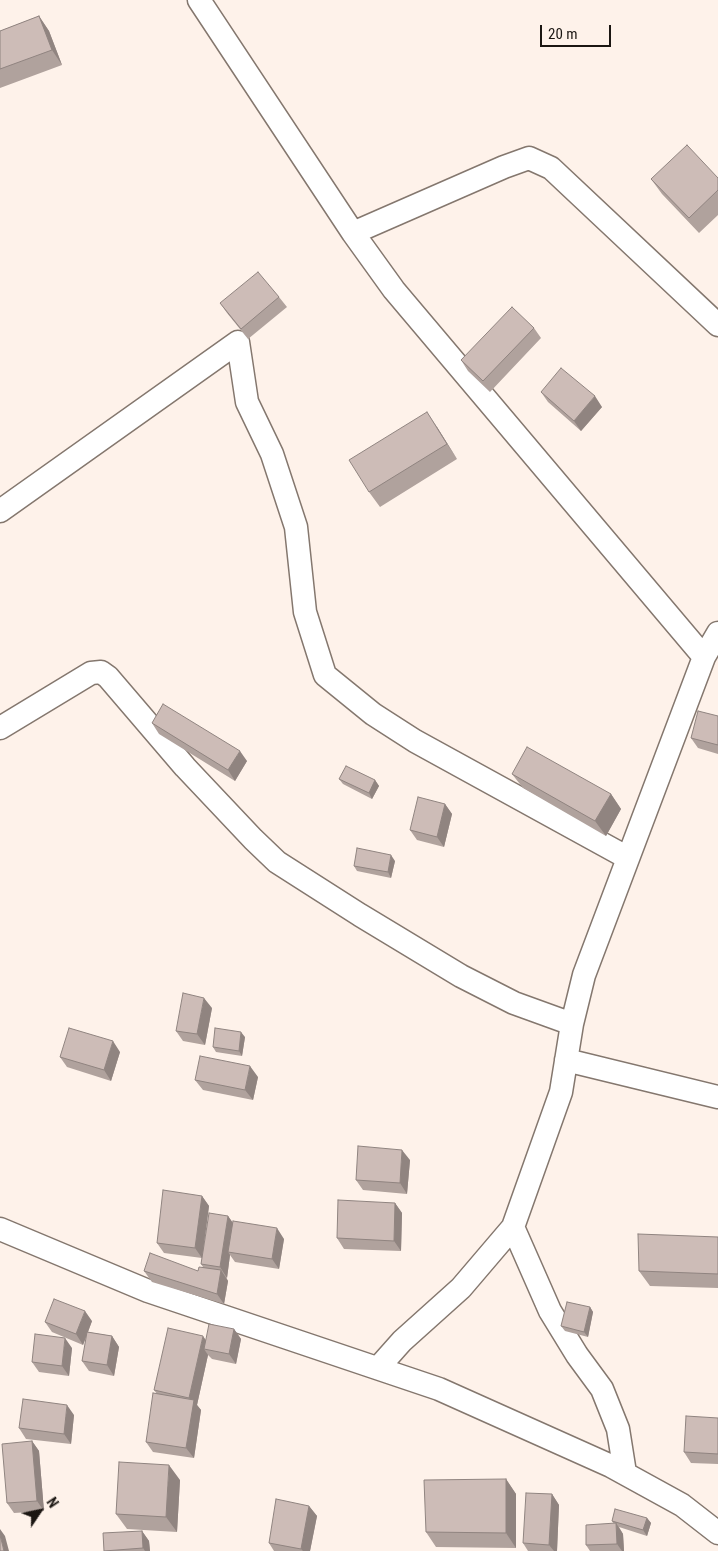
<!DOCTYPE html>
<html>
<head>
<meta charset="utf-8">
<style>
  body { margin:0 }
  #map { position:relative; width:718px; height:1551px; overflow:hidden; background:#fef2ea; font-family:"Roboto Condensed",sans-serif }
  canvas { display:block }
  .north { position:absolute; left:15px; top:1486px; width:50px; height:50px; -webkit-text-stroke:4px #fef2ea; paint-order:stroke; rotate:56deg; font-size:14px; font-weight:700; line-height:20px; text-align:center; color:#1b1612 }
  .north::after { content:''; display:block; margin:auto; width:18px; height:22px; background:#1b1612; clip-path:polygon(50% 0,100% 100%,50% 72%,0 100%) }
  .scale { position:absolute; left:540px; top:25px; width:71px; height:22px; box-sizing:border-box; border:2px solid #1b1612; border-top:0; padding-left:6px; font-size:15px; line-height:18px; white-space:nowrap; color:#1b1612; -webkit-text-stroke:4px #fef2ea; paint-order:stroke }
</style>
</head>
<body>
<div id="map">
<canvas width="718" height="1551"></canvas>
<div class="north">N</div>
<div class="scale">20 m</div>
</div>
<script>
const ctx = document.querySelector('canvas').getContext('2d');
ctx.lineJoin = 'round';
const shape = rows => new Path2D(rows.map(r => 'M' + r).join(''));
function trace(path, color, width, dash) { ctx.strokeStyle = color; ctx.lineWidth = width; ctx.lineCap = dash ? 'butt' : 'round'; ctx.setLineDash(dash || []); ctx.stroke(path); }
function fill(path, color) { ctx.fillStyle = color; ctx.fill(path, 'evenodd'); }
const street = shape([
  [199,0,353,233,394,290,704,657],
  [353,233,504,167,529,158,551,168,718,325],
  [0,511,238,342,247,402,272,454,296,527,305,612,325,675,373,714,415,741,628,858],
  [0,728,91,673,101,672,108,677,185,767,253,839,277,862,360,915,461,976,514,1003,572,1024],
  [566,1060,718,1097],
  [513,1227,550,1311,577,1355,602,1389,618,1429,625,1473],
  [0,1229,148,1291,439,1389,611,1466,682,1505,718,1533],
  [378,1368,402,1341,461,1288,513,1227,561,1092,572,1024,584,975,704,657,718,633]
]);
trace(street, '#84776e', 25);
trace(street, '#fff', 22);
fill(shape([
  [39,16,49,31,62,65,0,88,0,31],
  [718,178,718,215,699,233,662,194,651,179],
  [279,297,287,307,248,339,227,313,220,303],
  [534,328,541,338,490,392,468,371,461,360],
  [541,392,602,407,581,431,548,402],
  [437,427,457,459,380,507,369,492],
  [718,716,718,754,698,748,691,738],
  [152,723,247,761,235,781,159,734],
  [512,774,611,794,621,809,606,836,523,788],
  [339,779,375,780,379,786,372,799,343,784],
  [445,804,452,814,444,847,417,840,410,830],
  [395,861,391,878,357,871,354,866],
  [212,1008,205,1045,183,1041,176,1031],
  [245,1037,242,1056,216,1052,213,1047],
  [120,1052,111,1081,67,1067,60,1057],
  [258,1077,253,1100,203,1090,195,1080],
  [410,1160,407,1194,363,1190,356,1180],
  [202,1196,209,1206,204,1245,228,1216,233,1223,284,1239,279,1269,235,1262,230,1255,227,1278,226,1277,228,1281,224,1304,152,1282,144,1271,198,1271,203,1267,201,1264,202,1258,164,1253,157,1243],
  [395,1203,402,1213,401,1251,344,1249,337,1238],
  [718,1237,718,1288,650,1286,639,1271],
  [590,1307,593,1312,588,1337,565,1331,561,1326],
  [92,1321,88,1332,112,1336,119,1347,114,1376,89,1371,82,1361,87,1335,83,1345,52,1332,45,1322],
  [234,1329,241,1339,236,1364,212,1359,208,1355,197,1405,201,1410,194,1458,153,1452,146,1442,157,1394,154,1390,206,1340],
  [72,1348,69,1376,39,1372,32,1362],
  [74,1415,71,1444,26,1439,19,1428],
  [718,1418,718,1464,691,1463,684,1452],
  [32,1441,39,1451,44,1511,14,1513,7,1503],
  [506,1479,516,1494,516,1548,436,1547,426,1532],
  [180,1480,177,1532,127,1529,116,1514],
  [552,1494,559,1505,557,1551,528,1551,523,1543],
  [309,1506,317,1516,310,1551,274,1551,269,1543],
  [647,1518,651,1523,647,1536,619,1527,623,1534,624,1551,590,1551,586,1545,614,1524,612,1521],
  [142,1531,149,1541,150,1551,104,1551]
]), '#b0a29d');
fill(shape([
  [39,16,49,31,62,65,52,50],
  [595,396,602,407,581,431,574,421],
  [427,412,437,427,457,459,447,444],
  [240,751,247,761,235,781,228,770],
  [375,780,379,786,372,799,369,793],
  [611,794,621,809,606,836,595,821],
  [445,804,452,814,444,847,437,837],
  [391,855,395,861,391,878,388,872],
  [204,998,212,1008,205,1045,197,1034],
  [241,1032,245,1037,242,1056,239,1051],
  [113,1041,120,1052,111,1081,104,1070],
  [250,1066,258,1077,253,1100,245,1090],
  [402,1150,410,1160,407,1194,400,1183],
  [202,1196,209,1206,202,1258,195,1248],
  [395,1203,402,1213,401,1251,394,1241],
  [228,1216,235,1226,228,1252,230,1255,227,1278,220,1267],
  [277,1228,284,1239,279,1269,272,1259],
  [221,1270,228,1281,224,1304,217,1294],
  [590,1307,593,1312,588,1337,584,1332],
  [85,1311,92,1321,83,1345,76,1334],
  [234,1329,241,1339,236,1364,229,1354],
  [112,1336,119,1347,114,1376,107,1365],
  [203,1336,210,1346,204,1349,208,1355,197,1405,201,1410,194,1458,186,1448,193,1403,189,1398],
  [65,1338,72,1348,69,1376,62,1366],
  [67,1405,74,1415,71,1444,64,1434],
  [32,1441,39,1451,44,1511,37,1501],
  [169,1465,180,1480,177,1532,166,1517],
  [506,1479,516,1494,516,1548,506,1533],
  [552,1494,559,1505,557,1551,554,1551,549,1545],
  [309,1506,317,1516,310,1551,303,1551,301,1549],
  [647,1518,651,1523,647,1536,643,1530],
  [616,1523,623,1534,624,1551,622,1551,617,1544],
  [0,1529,5,1536,9,1551,4,1551,0,1535],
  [142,1531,149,1541,150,1551,145,1551,143,1548]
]), '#908480');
const building = shape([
  [39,16,52,50,0,69,0,31,39,16],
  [687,145,718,178,718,190,689,218,651,179,687,145],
  [258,272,279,297,241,329,220,303,258,272],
  [512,307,534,328,483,381,461,360,512,307],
  [561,368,595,396,574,421,541,392,561,368],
  [427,412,447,444,369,492,349,460,427,412],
  [163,704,240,751,228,770,152,723,163,704],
  [698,711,718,716,718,745,691,738,698,711],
  [527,747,611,794,595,821,512,774,527,747],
  [346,766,375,780,369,793,339,779,346,766],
  [418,797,445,804,437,837,410,830,418,797],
  [357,848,391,855,388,872,354,866,357,848],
  [183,993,204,998,197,1034,176,1031,183,993],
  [69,1028,113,1041,104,1070,60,1057,69,1028],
  [215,1028,241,1032,239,1051,213,1047,215,1028],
  [200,1056,250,1066,245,1090,195,1080,200,1056],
  [358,1146,402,1150,400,1183,356,1180,358,1146],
  [163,1190,202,1196,195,1248,157,1243,163,1190],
  [338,1200,395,1203,394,1241,337,1238,338,1200],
  [209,1213,228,1216,220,1267,201,1264,209,1213],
  [233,1221,277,1228,272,1259,228,1252,233,1221],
  [638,1234,718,1237,718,1274,639,1271,638,1234],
  [150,1253,198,1271,199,1267,221,1270,217,1294,144,1271,150,1253],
  [54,1299,85,1311,76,1334,45,1322,54,1299],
  [567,1302,590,1307,584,1332,561,1326,567,1302],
  [209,1324,234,1329,229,1354,204,1349,209,1324],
  [168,1328,203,1336,189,1398,154,1390,168,1328],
  [87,1332,112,1336,107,1365,82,1361,87,1332],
  [35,1334,65,1338,62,1366,32,1362,35,1334],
  [153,1393,194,1400,186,1448,146,1442,153,1393],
  [23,1399,67,1405,64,1434,19,1428,23,1399],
  [686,1416,718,1418,718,1454,684,1452,686,1416],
  [32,1441,37,1501,7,1503,2,1444,32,1441],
  [119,1462,169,1465,166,1517,116,1514,119,1462],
  [506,1479,506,1533,426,1532,424,1480,506,1479],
  [526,1493,552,1494,549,1545,523,1543,526,1493],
  [276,1499,309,1506,301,1549,269,1543,276,1499],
  [615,1509,647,1518,643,1530,612,1521,615,1509],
  [616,1523,617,1544,586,1545,586,1525,616,1523],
  [142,1531,143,1548,104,1551,103,1533,142,1531],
  [0,1535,4,1551,0,1551,0,1535]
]);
fill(building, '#cdbcb7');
trace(building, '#908480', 1);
</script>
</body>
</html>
